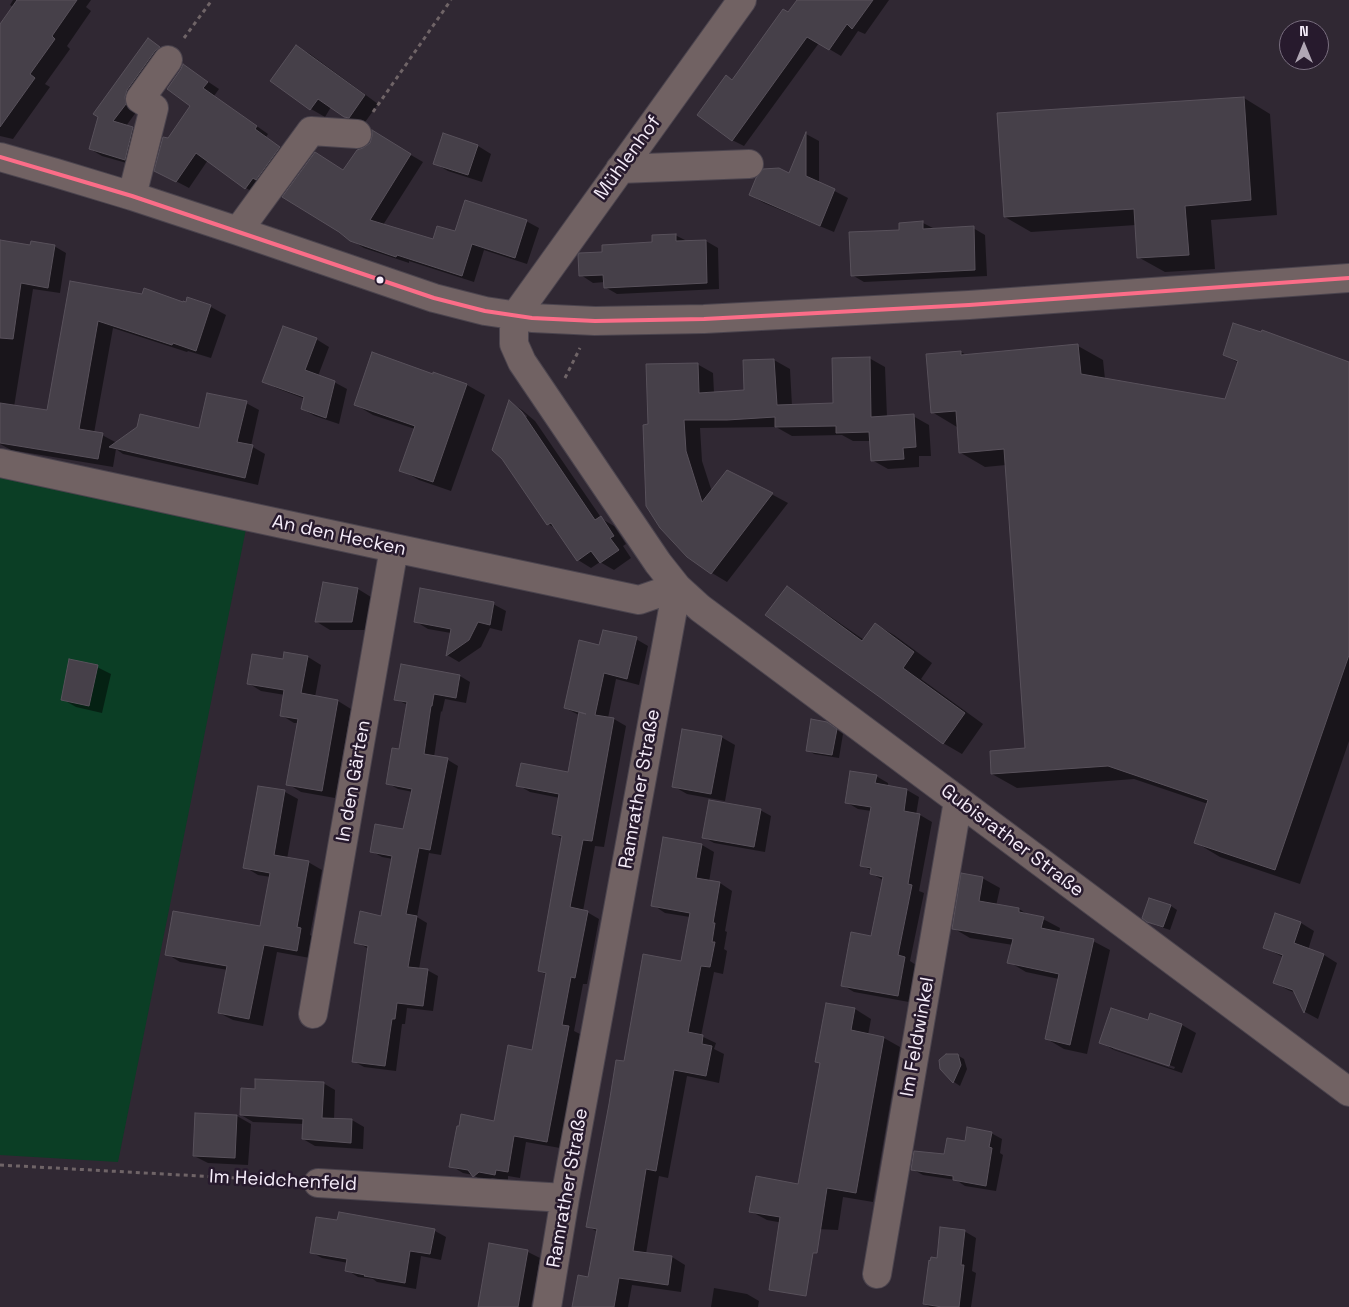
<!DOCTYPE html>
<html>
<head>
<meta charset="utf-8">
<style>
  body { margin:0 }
  #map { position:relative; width:1349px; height:1307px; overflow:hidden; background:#302833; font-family:"Space Grotesk",sans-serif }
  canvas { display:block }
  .north { position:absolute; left:1279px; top:20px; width:50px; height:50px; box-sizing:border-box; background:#271a2d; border:1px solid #796e7f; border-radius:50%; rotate:0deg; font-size:14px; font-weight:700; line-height:20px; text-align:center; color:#f5ecf9 }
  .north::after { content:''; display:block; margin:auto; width:18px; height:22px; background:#b0a7b4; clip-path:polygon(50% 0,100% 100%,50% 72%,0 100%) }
</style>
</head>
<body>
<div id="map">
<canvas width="1349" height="1307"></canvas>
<div class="north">N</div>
</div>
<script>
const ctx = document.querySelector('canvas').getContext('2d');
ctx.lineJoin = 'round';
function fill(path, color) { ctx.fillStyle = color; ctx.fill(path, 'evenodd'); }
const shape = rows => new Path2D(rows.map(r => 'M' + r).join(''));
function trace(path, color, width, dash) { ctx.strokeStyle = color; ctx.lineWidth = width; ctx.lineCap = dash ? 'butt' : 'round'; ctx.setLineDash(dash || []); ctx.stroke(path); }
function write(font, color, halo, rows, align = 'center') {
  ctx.font = font + ' "Space Grotesk",sans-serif'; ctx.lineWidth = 5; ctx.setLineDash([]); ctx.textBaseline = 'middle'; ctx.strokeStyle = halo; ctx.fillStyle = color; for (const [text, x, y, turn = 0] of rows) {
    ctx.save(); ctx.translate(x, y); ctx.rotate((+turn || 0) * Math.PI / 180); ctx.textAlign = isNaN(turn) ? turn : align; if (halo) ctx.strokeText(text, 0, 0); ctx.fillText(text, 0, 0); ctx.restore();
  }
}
fill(shape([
  [0,476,246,529,118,1162,0,1155]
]), '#0b3e25');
fill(shape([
  [13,0,91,0,86,7,91,11,67,46,70,49,45,84,50,87,13,139,0,136,0,26,13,7,10,5],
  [821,0,889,0,865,34,858,31,841,56,819,43,744,146,732,140,726,76,733,81,788,14],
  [148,40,171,55,137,111,126,126,133,128,145,135,137,166,102,156,90,149],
  [296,46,310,54,378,104,363,125,359,125,331,107,325,117,311,109,271,81],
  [183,65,219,89,214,96,268,134,266,137,291,155,258,195,246,188,208,160,189,188,168,177,168,140,192,106],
  [1244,98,1270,114,1277,215,1211,220,1215,269,1165,272,1138,257,1136,225,1031,232,1005,217],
  [373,133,423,162,383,225,434,241,455,233,526,221,539,228,527,264,484,250,474,282,409,261,409,263,364,248,351,240,344,171,371,144],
  [806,134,819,141,819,183,848,198,834,232,764,203,750,195,789,174],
  [478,146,491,154,482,182,448,171,434,163],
  [923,223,935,229,973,228,985,235,987,276,864,282,852,275,900,231],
  [675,235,687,241,706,241,718,248,719,289,617,294,605,287,605,282,593,283,581,275,603,254,653,244],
  [0,241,31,246,54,246,66,253,60,293,33,289,14,407,48,412,71,283,186,303,188,299,211,307,226,315,211,358,188,351,187,352,113,328,94,433,102,435,117,443,200,430,246,403,259,410,251,446,265,454,258,485,123,454,116,449,113,467,11,450,0,444],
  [316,339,329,347,318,376,334,382,347,389,339,424,315,416,302,409,305,399,276,388,264,381],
  [1078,346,1103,360,1105,379,1226,400,1239,363,1224,355,1349,363,1349,741,1300,884,1220,857,1195,842,1208,804,1134,779,1017,788,992,774,1026,750,1006,465,985,467,961,453,957,427,932,412,961,352,968,356],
  [869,358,885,367,887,417,913,416,929,425,931,456,919,456,919,467,888,469,872,460,871,441,853,441,842,435,792,436,776,427,700,428,702,461,712,492,728,471,788,503,727,582,712,573,649,426,697,364,713,373,714,393,745,392,774,360,790,369,792,406,834,404],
  [433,375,467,385,485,395,451,491,419,480,401,470,415,429,373,415,356,405],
  [509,402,522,410,535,421,602,519,614,526,626,544,623,546,631,558,614,570,600,562,591,568,578,560,557,529,548,524],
  [520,409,527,416,526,418,520,413],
  [787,588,805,599,864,640,875,624,894,635,932,663,921,679,983,724,962,754,943,743],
  [358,589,371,597,365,630,330,630,317,622],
  [493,604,506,611,502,631,490,628,481,647,459,662,447,655,451,633,428,629,415,621],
  [636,639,648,646,639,685,616,679,608,718,614,719,626,726,604,847,595,846,583,911,587,912,599,919,587,984,583,984,574,1031,580,1034,560,1148,526,1142,520,1178,508,1176,508,1181,492,1178,486,1183,473,1175,463,1173,451,1166,495,1122,533,1052,547,975,539,971,563,839,553,833,560,798,530,792,518,785,569,774,579,715,565,708,600,646],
  [286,653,308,657,321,665,315,697,338,701,351,709,335,798,301,792,288,784,299,723,294,723,281,715,285,695,261,691,248,683,284,661],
  [97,667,111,674,102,713,76,707,62,699],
  [460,676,470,682,466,703,445,699,442,712,441,711,434,757,448,760,458,766,441,855,429,853,417,917,427,923,419,969,427,970,438,976,433,1011,407,1008,405,1024,402,1024,396,1071,364,1067,353,1061,369,949,356,942,382,917,393,859,382,857,371,851,404,831,413,792,398,789,387,783,400,750,408,705,395,699],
  [833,727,843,734,839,758,814,754,808,750],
  [721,737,735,745,725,801,687,794,673,786],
  [876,776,888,783,888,787,907,790,919,797,916,815,920,815,932,822,919,891,924,893,910,961,916,965,909,1002,854,992,842,985,872,937,883,880,872,874,872,871,861,865,871,811,858,809,846,802],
  [285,792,298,799,287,859,308,862,322,870,310,935,314,937,310,958,277,952,263,1026,233,1020,219,1013,228,970,180,962,167,954,262,928,271,877,258,875,245,867],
  [760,810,771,816,765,852,714,843,703,837],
  [702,845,714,852,709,882,720,883,732,891,725,931,727,932,724,949,727,951,723,974,714,972,701,1036,716,1043,714,1049,724,1054,719,1083,687,1076,668,1178,659,1176,646,1254,672,1257,685,1265,681,1292,632,1285,628,1307,574,1307,589,1279,598,1232,587,1226,625,1063,682,962,690,917,665,913,653,905],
  [982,878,1000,888,996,906,1019,909,1030,916,1043,919,1060,928,1059,933,1093,941,1110,950,1087,1054,1064,1049,1047,1039,1059,979,1026,972,1009,962,1013,945,970,938,953,928],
  [1150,899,1171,906,1177,910,1170,930,1155,925,1148,921],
  [1276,915,1301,923,1314,931,1308,950,1324,955,1337,963,1318,1019,1305,1012,1296,993,1288,990,1275,983,1283,957,1265,948],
  [827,1004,855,1009,871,1019,868,1035,884,1038,900,1047,873,1202,843,1197,838,1230,816,1229,767,1220,750,1211,799,1186,821,1064,816,1062],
  [1151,1015,1182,1025,1196,1033,1182,1073,1114,1050,1100,1042,1149,1021],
  [1113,1046,1175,1067,1174,1069,1113,1049],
  [957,1055,964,1059,967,1069,960,1086,954,1082,941,1068],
  [323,1083,335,1090,334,1120,352,1120,364,1127,363,1149,315,1146,303,1139,304,1124,253,1122,241,1115,256,1090],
  [196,1114,237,1116,251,1124,248,1165,208,1163,194,1156],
  [991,1133,1002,1139,1000,1153,1003,1155,996,1191,965,1186,956,1180,923,1175,912,1169,945,1156,966,1143],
  [340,1213,435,1231,446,1237,441,1260,421,1256,416,1289,377,1282,373,1279,358,1277,347,1270,348,1263,322,1258,311,1252,338,1222],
  [964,1231,976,1238,972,1271,976,1273,971,1307,930,1307,924,1304,938,1260],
  [490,1245,528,1252,540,1258,531,1307,479,1307],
  [714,1288,747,1294,759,1301,758,1307,711,1307]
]), '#0007');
const building = shape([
  [17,0,77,0,52,36,55,39,30,74,35,78,0,127,0,24,17,0],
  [797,0,873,0,852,29,847,24,829,50,807,37,732,141,697,115,726,75,732,80,783,9,788,12,797,0],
  [148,38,160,47,155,51,127,90,125,97,126,104,113,121,133,127,125,160,89,149,98,117,93,114,148,38],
  [296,45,365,95,349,118,344,117,318,99,310,110,270,81,296,45],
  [183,64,208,82,203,88,257,126,255,129,280,147,256,180,253,178,245,189,196,153,176,182,154,171,163,137,168,138,190,106,167,89,181,69,183,64],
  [1244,97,1251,200,1185,206,1189,255,1137,258,1134,209,1004,217,997,113,1244,97],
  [372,130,411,154,370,220,433,239,437,226,455,231,465,200,527,220,515,258,472,244,462,276,397,255,396,257,350,241,339,232,282,197,315,152,343,170,357,150,363,148,370,143,372,136,372,130],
  [806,132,806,176,835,189,820,226,749,195,756,178,763,169,779,168,789,173,806,132],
  [443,133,478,145,468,175,433,164,443,133],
  [923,221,923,229,974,226,975,270,851,276,849,232,899,230,899,223,923,221],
  [676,234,676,241,706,240,707,283,604,288,603,275,579,276,578,255,579,253,602,252,602,245,652,242,652,235,676,234],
  [0,240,30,245,31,241,55,245,48,288,21,283,13,339,0,338,0,240],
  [70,281,142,294,144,288,183,302,183,301,186,302,187,297,211,305,196,351,173,343,172,345,98,321,79,429,103,433,98,459,0,443,0,403,47,410,70,281],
  [1233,323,1261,332,1262,330,1349,362,1349,655,1275,870,1194,843,1208,800,1108,766,991,774,990,751,1025,748,1004,449,959,453,956,411,931,413,926,354,961,351,961,355,1078,344,1081,374,1225,399,1238,361,1223,355,1233,323],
  [283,326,317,338,305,370,335,381,326,418,301,409,304,397,262,382,283,326],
  [372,352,433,374,433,372,467,384,433,482,399,471,415,426,354,405,372,352],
  [870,357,871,417,914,414,916,447,903,448,904,459,871,461,869,432,836,433,836,426,775,427,775,417,727,420,684,420,686,451,702,502,727,470,773,493,711,574,687,557,660,528,646,506,643,425,648,424,646,364,698,363,699,393,744,390,743,360,774,359,777,405,833,403,832,358,870,357],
  [207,393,247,401,237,442,253,445,245,478,109,447,137,427,140,414,199,428,207,393],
  [509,400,522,412,595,520,601,516,614,536,610,538,619,550,600,563,591,551,577,561,551,523,547,525,502,459,492,450,509,400],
  [323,582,358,588,352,622,315,622,323,582],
  [787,586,862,641,875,623,914,652,903,668,965,713,943,744,881,698,765,615,787,586],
  [420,588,494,602,490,625,478,622,469,640,446,656,451,629,414,622,420,588],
  [603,630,637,637,627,679,604,673,595,715,614,718,592,841,583,840,570,907,588,911,575,978,571,977,562,1025,569,1026,547,1142,514,1136,508,1172,496,1170,495,1175,479,1172,473,1177,468,1170,449,1167,457,1126,459,1126,461,1114,494,1121,508,1045,532,1050,546,973,538,971,562,836,552,834,559,794,516,786,521,763,568,772,579,712,586,714,564,708,579,640,599,645,603,630],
  [284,652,308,656,301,693,338,700,322,791,286,785,298,719,280,716,284,690,247,684,252,654,283,659,284,652],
  [69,659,98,665,89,706,61,700,69,659],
  [401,664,460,675,456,698,434,694,432,706,431,706,424,754,448,758,430,850,419,848,406,914,417,916,408,967,428,969,423,1006,397,1003,395,1019,392,1019,385,1066,352,1062,368,946,354,943,360,911,381,916,392,856,370,852,375,824,403,829,412,789,386,784,392,748,399,749,407,702,394,700,401,664],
  [811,719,827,722,837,729,832,755,806,751,811,719],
  [682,729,722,736,711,794,672,787,682,729],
  [850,771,877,775,875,783,907,789,904,811,920,814,908,884,912,885,898,955,905,957,898,996,841,986,851,932,871,936,883,877,870,874,871,868,860,866,871,807,845,803,850,771],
  [258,786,285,790,274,855,309,861,297,927,301,928,297,951,264,945,249,1019,218,1013,227,966,165,955,173,911,260,926,270,873,243,868,258,786],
  [709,800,761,809,754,847,702,838,709,800],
  [663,837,702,844,696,878,720,882,713,923,715,923,712,942,715,942,710,967,701,966,688,1032,703,1035,702,1044,712,1046,706,1076,674,1070,656,1171,646,1169,633,1251,672,1256,668,1285,619,1278,614,1307,572,1307,578,1275,588,1277,597,1229,586,1227,609,1104,616,1060,624,1061,643,954,681,961,690,913,651,906,663,837],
  [961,873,983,877,979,901,1019,908,1019,912,1044,917,1041,928,1094,939,1070,1045,1045,1039,1059,974,1007,963,1013,939,952,929,961,873],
  [1149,898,1171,905,1163,927,1147,922,1142,918,1149,898],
  [1275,913,1301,922,1294,943,1324,954,1304,1013,1293,990,1273,983,1283,955,1263,948,1275,913],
  [826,1003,855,1008,851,1030,884,1037,856,1193,827,1188,817,1253,813,1253,806,1296,769,1290,780,1217,749,1212,756,1176,798,1184,820,1063,815,1062,826,1003],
  [1111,1008,1148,1020,1150,1013,1182,1024,1169,1066,1099,1043,1111,1008],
  [946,1054,958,1054,961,1065,953,1083,940,1069,939,1060,946,1054],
  [255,1079,324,1082,322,1118,352,1119,351,1143,302,1139,303,1119,240,1115,241,1088,255,1089,255,1079],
  [195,1113,237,1115,235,1158,193,1156,195,1113],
  [967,1127,992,1132,989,1147,992,1148,986,1186,953,1180,953,1176,911,1170,914,1151,944,1154,947,1138,965,1141,967,1127],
  [339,1212,435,1229,430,1254,410,1251,405,1283,364,1276,365,1275,345,1271,347,1259,310,1253,316,1217,337,1220,339,1212],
  [940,1227,965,1230,961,1265,964,1265,959,1307,942,1307,923,1304,929,1260,930,1261,931,1257,937,1258,940,1227],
  [489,1243,528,1250,518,1307,478,1307,489,1243]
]);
fill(building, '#464049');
trace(building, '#58515b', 1);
const minor = shape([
  [742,0,515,316,514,325,514,344,522,362,658,563,677,587,688,597,700,608,1349,1092],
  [0,157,56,173,132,196,238,231,434,298,485,311,532,318,595,321,704,319,969,305,1349,278],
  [620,169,749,164],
  [132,196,154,108,140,99,168,60],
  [238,231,311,131,357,134],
  [0,463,394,548,639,600,677,587],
  [313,1014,394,548],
  [318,1183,565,1198],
  [877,1274,958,801],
  [547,1307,565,1198,677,587]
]);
trace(minor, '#4b444e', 30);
trace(shape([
  [184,38,212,0],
  [373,112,451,0],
  [565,378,580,348],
  [0,1165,291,1181]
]), '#6f6467', 3, [4, 4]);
trace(minor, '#716263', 28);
trace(shape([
  [0,157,132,196,434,298,485,311,532,318,595,321,704,319,969,305,1349,278]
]), '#fb6d88', 4);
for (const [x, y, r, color] of [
  [380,280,4.5,"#f5ecf9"]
]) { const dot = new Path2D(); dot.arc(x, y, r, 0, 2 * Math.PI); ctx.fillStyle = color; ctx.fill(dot); trace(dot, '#271a2d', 2); }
write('19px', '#f5ecf9', '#271a2d', [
  ["Mühlenhof",628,158,-54],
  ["An den Hecken",339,536,12],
  ["In den Gärten",354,781,-80],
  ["Ramrather Straße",640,789,-80],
  ["Gubisrather Straße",1012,841,37],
  ["Im Feldwinkel",918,1037,-80],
  ["Im Heidchenfeld",283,1181,3],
  ["Ramrather Straße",568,1188,-80]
]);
</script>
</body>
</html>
